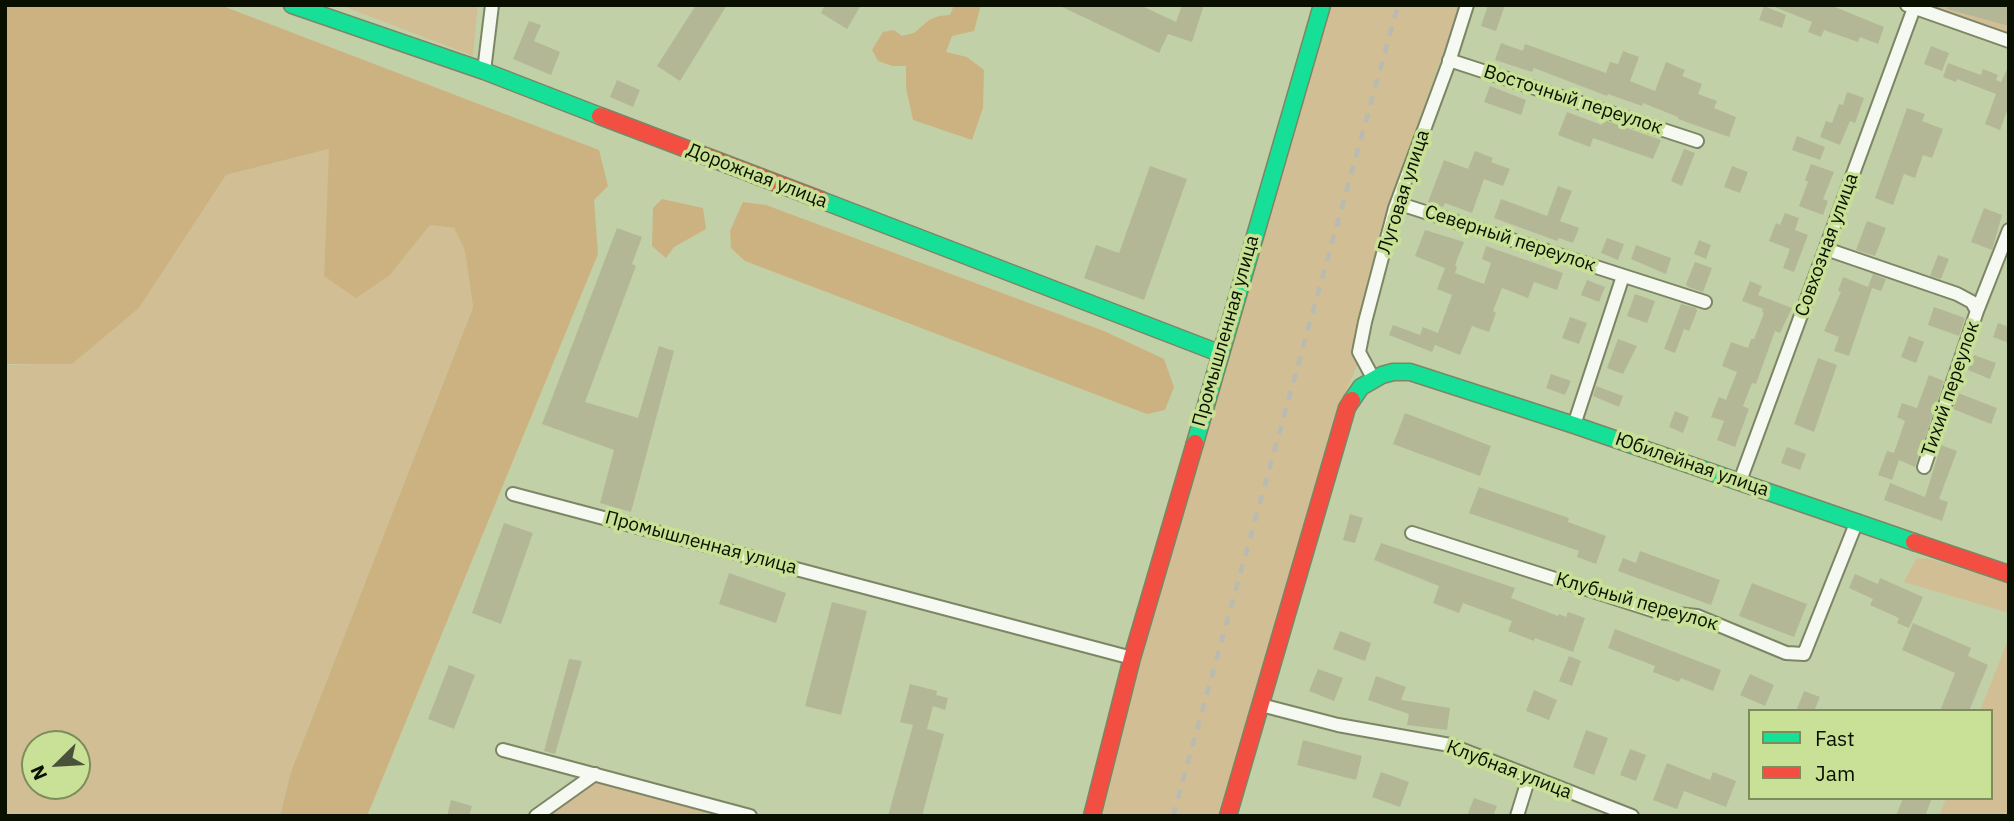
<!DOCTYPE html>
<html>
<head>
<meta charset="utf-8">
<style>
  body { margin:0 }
  #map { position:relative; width:2014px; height:821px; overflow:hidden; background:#c2d0a7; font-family:"IBM Plex Sans",sans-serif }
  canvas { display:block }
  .frame { position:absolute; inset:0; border:7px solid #091000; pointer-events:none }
  .legend { position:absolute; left:1748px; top:709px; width:245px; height:91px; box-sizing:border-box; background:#c8e196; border:2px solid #7c8d5a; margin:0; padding:9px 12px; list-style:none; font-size:21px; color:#091000 }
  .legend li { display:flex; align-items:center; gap:14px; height:35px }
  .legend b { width:35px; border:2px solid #7c8d5a }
  .north { position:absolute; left:21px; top:730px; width:70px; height:70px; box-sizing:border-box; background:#c8e196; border:2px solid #7c8d5a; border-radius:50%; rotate:246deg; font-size:19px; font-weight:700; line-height:28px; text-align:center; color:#091000 }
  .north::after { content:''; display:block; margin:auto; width:24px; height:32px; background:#4a533a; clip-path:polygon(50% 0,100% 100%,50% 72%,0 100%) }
</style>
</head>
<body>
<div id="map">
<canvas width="2014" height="821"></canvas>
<div class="frame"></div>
<ul class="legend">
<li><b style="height:9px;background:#16e098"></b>Fast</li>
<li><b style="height:9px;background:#f24e42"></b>Jam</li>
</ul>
<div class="north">N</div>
</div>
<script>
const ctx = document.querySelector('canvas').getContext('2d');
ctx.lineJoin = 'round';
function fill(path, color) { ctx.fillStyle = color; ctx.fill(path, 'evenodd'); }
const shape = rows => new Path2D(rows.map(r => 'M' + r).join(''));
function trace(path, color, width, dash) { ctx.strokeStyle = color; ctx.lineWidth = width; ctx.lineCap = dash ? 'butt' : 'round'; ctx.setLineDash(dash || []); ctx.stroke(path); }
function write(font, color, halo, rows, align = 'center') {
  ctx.font = font + ' "IBM Plex Sans",sans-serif'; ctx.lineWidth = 7; ctx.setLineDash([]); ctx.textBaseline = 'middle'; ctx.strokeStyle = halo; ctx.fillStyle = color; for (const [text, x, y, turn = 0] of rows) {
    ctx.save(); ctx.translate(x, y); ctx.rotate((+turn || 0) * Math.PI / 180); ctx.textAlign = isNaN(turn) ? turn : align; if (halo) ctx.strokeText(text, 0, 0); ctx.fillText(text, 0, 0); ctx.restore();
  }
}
fill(shape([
  [340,5,478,5,473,56],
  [1328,5,1460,5,1389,205,1359,322,1354,352,1359,362,1341,402,1220,816,1101,816,1189,476],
  [1923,5,2009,5,2009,36],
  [330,149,324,275,390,275,430,225,454,228,465,251,473,306,291,772,280,816,5,816,5,365,72,363,139,308,226,175],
  [35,744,77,744,77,786,35,786],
  [1926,558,2009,583,2009,613,1904,582,1916,559],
  [2009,637,2009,816,1939,816,1946,798,1991,798,1991,711,1980,711],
  [594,780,719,816,539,816]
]), '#d2be94');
fill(shape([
  [5,5,220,5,599,150,608,186,594,200,598,254,367,816,280,816,291,772,473,307,465,251,454,228,430,225,390,275,356,298,324,276,329,149,226,175,139,308,72,364,5,364],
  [954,5,981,5,974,31,952,36,946,52,967,57,984,70,983,108,972,140,913,120,906,88,906,66,892,66,878,61,872,50,883,32,894,30,902,36,914,33,929,20,939,16,950,15],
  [662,199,703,208,706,229,674,247,666,258,652,246,653,208],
  [743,202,766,205,1104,331,1164,359,1174,387,1165,410,1147,414,745,261,731,248,730,231]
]), '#cdb281');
fill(shape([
  [696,5,727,5,680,81,657,66],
  [825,5,861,5,847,29,821,13],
  [1058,5,1140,5,1176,22,1182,5,1204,5,1192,42,1168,34,1159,53],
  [1488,5,1505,5,1496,31,1481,26],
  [1770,5,1830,5,1884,27,1878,44,1860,37,1858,42,1824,30,1821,37,1808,32,1812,22],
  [1948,5,2009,5,2009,26,1947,9],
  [1764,6,1786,15,1782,28,1759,20],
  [529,21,541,25,534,41,560,52,551,75,513,59],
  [1501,43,1523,51,1525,44,1606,73,1610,62,1618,64,1623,51,1639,57,1630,81,1655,91,1666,62,1685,70,1682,76,1702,84,1698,94,1717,101,1714,108,1736,117,1729,137,1678,119,1678,117,1643,103,1642,106,1608,94,1607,96,1534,68,1532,72,1495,60],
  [1931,46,1949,53,1942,71,1924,64],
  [1948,63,1981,75,1983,69,1998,75,1996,80,2001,82,2009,65,2009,106,2000,130,1985,124,1996,94,1957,79,1956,82,1943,77],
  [617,80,640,90,633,107,610,97],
  [1490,86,1526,100,1521,115,1484,102],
  [1847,92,1864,98,1855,123,1850,121,1840,145,1820,137,1826,121,1832,123,1839,104,1843,105],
  [1907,108,1925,114,1922,121,1943,129,1932,158,1923,155,1915,178,1904,174,1893,205,1875,198],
  [1567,112,1602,125,1604,120,1661,140,1653,159,1593,138,1590,147,1558,135],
  [1797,136,1825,147,1820,160,1792,150],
  [1684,149,1695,153,1682,186,1671,181],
  [1475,151,1493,158,1491,162,1510,169,1503,186,1484,179,1472,213,1445,203,1443,207,1428,202,1444,160,1468,169],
  [1811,164,1834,172,1823,199,1828,201,1823,215,1799,206,1808,182,1805,180],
  [1150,166,1187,179,1144,300,1084,278,1096,245,1119,253],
  [1732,166,1748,172,1740,193,1724,187],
  [1558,186,1572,191,1560,221,1579,228,1573,243,1559,238,1557,241,1494,218,1501,199,1547,216],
  [1984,208,2002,215,1992,250,1971,242],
  [1785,213,1799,218,1795,230,1808,235,1794,272,1783,268,1790,249,1769,241,1776,223,1780,225],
  [1867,221,1886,228,1875,256,1856,250],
  [617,228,642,237,632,264,636,266,585,402,638,418,659,346,674,351,631,512,600,503,614,450,542,424],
  [1425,230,1464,242,1455,265,1457,267,1455,273,1484,284,1491,263,1482,259,1486,246,1563,273,1557,290,1534,282,1528,298,1502,288,1493,311,1496,313,1489,332,1472,326,1460,355,1435,345,1432,352,1389,335,1393,325,1420,335,1423,327,1438,333,1452,295,1437,289,1445,268,1415,256],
  [1607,238,1624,244,1618,260,1601,253],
  [1699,240,1711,245,1706,259,1694,254],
  [1636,245,1671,258,1666,274,1631,259],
  [1938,255,1949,259,1941,279,1930,276],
  [1695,262,1712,268,1703,292,1688,287,1686,284],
  [1873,274,1886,279,1881,291,1872,288,1849,356,1834,351,1839,337,1824,331,1841,292,1838,291,1843,277,1868,287],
  [1587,280,1605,287,1599,302,1581,295],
  [1750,281,1762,286,1758,295,1792,308,1780,333,1775,331,1756,384,1752,383,1743,406,1749,409,1735,447,1717,440,1724,421,1711,417,1719,397,1726,400,1737,372,1722,366,1731,342,1748,348,1751,339,1754,339,1764,313,1762,312,1763,309,1742,301],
  [1635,294,1655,301,1647,323,1627,316],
  [1681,304,1696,308,1697,311,1689,331,1684,329,1675,353,1664,349],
  [1934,307,1965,318,1959,336,1928,325],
  [1570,317,1587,323,1579,344,1562,338],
  [1998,323,2009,327,2009,343,1993,337],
  [1909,336,1924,342,1916,363,1901,357],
  [1618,339,1637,346,1623,374,1607,368],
  [1974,355,1996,363,1990,379,1968,370],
  [1818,358,1837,365,1814,432,1794,424],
  [1551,374,1571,381,1565,395,1546,388],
  [1929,375,1944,381,1915,467,1899,460,1892,480,1878,475,1887,451,1894,453,1905,421,1897,417,1902,403,1917,408],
  [1596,386,1623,396,1619,407,1593,396],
  [1958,393,1997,408,1991,424,1953,409],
  [1675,411,1689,417,1683,433,1669,427],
  [1405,413,1491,446,1480,476,1393,444],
  [1941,445,1957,451,1939,499,1948,502,1942,521,1884,500,1890,483,1925,497],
  [1787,447,1806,454,1800,470,1781,463],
  [1479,487,1569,518,1568,522,1606,536,1596,564,1577,557,1579,551,1469,513],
  [1350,514,1363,518,1355,543,1343,540],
  [504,523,533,533,501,624,472,613],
  [1381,543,1515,588,1511,598,1558,616,1559,614,1566,617,1568,612,1585,618,1573,652,1535,638,1534,641,1508,631,1512,621,1463,603,1459,613,1433,603,1439,586,1374,560],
  [1640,551,1720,580,1711,605,1618,571,1623,558,1636,563],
  [729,573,786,593,776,623,719,604],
  [1855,574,1878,584,1880,578,1923,597,1909,628,1897,623,1899,618,1870,605,1873,599,1849,588],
  [1752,583,1807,604,1794,637,1739,616],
  [832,602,867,611,841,715,805,706],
  [1913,623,1971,648,1968,656,1988,665,1969,711,1940,711,1955,673,1902,650],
  [1615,629,1721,670,1713,691,1681,678,1679,682,1653,672,1655,666,1608,648],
  [1340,631,1371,643,1365,661,1333,649],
  [1569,656,1581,661,1572,686,1559,681],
  [569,659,582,661,555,754,544,751],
  [449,665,475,675,454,729,428,719],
  [1318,669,1343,678,1334,701,1309,691],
  [1750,674,1774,685,1765,706,1740,695],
  [1376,676,1406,687,1401,700,1450,708,1447,730,1407,725,1409,714,1368,700],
  [910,684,937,691,936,695,948,698,945,710,933,706,927,729,944,734,922,816,888,816,913,725,900,722],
  [1534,690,1557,700,1549,720,1526,711],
  [1804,691,1820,697,1814,711,1796,711],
  [1586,730,1608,738,1594,775,1573,767],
  [1303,740,1362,756,1356,780,1297,765],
  [1630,749,1646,755,1636,781,1620,775],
  [1667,763,1710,780,1713,772,1736,781,1726,807,1684,791,1677,809,1653,800],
  [1381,772,1409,782,1400,807,1372,797],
  [1474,798,1497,806,1493,816,1467,816],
  [1903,798,1932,798,1925,816,1896,816],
  [451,800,472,806,469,816,447,816]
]), '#b3b795');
const street = shape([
  [1907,5,2009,41],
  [1449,60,1697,141],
  [484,71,492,5],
  [1397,203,1705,302],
  [1826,249,1957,294,1972,302,1977,311,1924,467],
  [1977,311,2009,230],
  [1373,378,1359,352,1365,322,1395,208,1448,65,1467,5],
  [1574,425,1623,276],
  [1740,481,1914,8],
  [513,494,1132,658],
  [1412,533,1658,612,1697,616,1786,653,1804,654,1857,521],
  [1261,705,1338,725,1450,745,1632,816],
  [503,750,750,816],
  [536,816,595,774],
  [1517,816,1529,777]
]);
const fast = shape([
  [292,5,484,71,600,116],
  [821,200,1219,353],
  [1352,400,1361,387,1382,375,1393,372,1410,372,1574,425,1914,542],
  [1195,443,1322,5]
]);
const jam = shape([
  [600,116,821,200],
  [1914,542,2009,574],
  [1092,816,1132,658,1195,443],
  [1228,816,1347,408,1352,400]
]);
trace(street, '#7c8665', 16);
trace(fast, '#7c8665', 19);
trace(jam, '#7c8665', 19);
trace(street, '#f6f8f2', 12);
trace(fast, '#16e098', 16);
trace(jam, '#f24e42', 16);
trace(shape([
  [1173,816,1398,5]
]), '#b8bbb1', 4.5, [9, 9]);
write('19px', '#091000', '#c8e196', [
  ["Восточный переулок",1573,100,18],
  ["Дорожная улица",757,176,21],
  ["Луговая улица",1404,192,-72],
  ["Северный переулок",1510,239,18],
  ["Совхозная улица",1827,245,-70],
  ["Промышленная улица",1226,331,-74],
  ["Тихий переулок",1951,389,-71],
  ["Юбилейная улица",1692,465,19],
  ["Промышленная улица",701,543,15],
  ["Клубный переулок",1637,602,16],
  ["Клубная улица",1509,770,21]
]);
</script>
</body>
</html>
